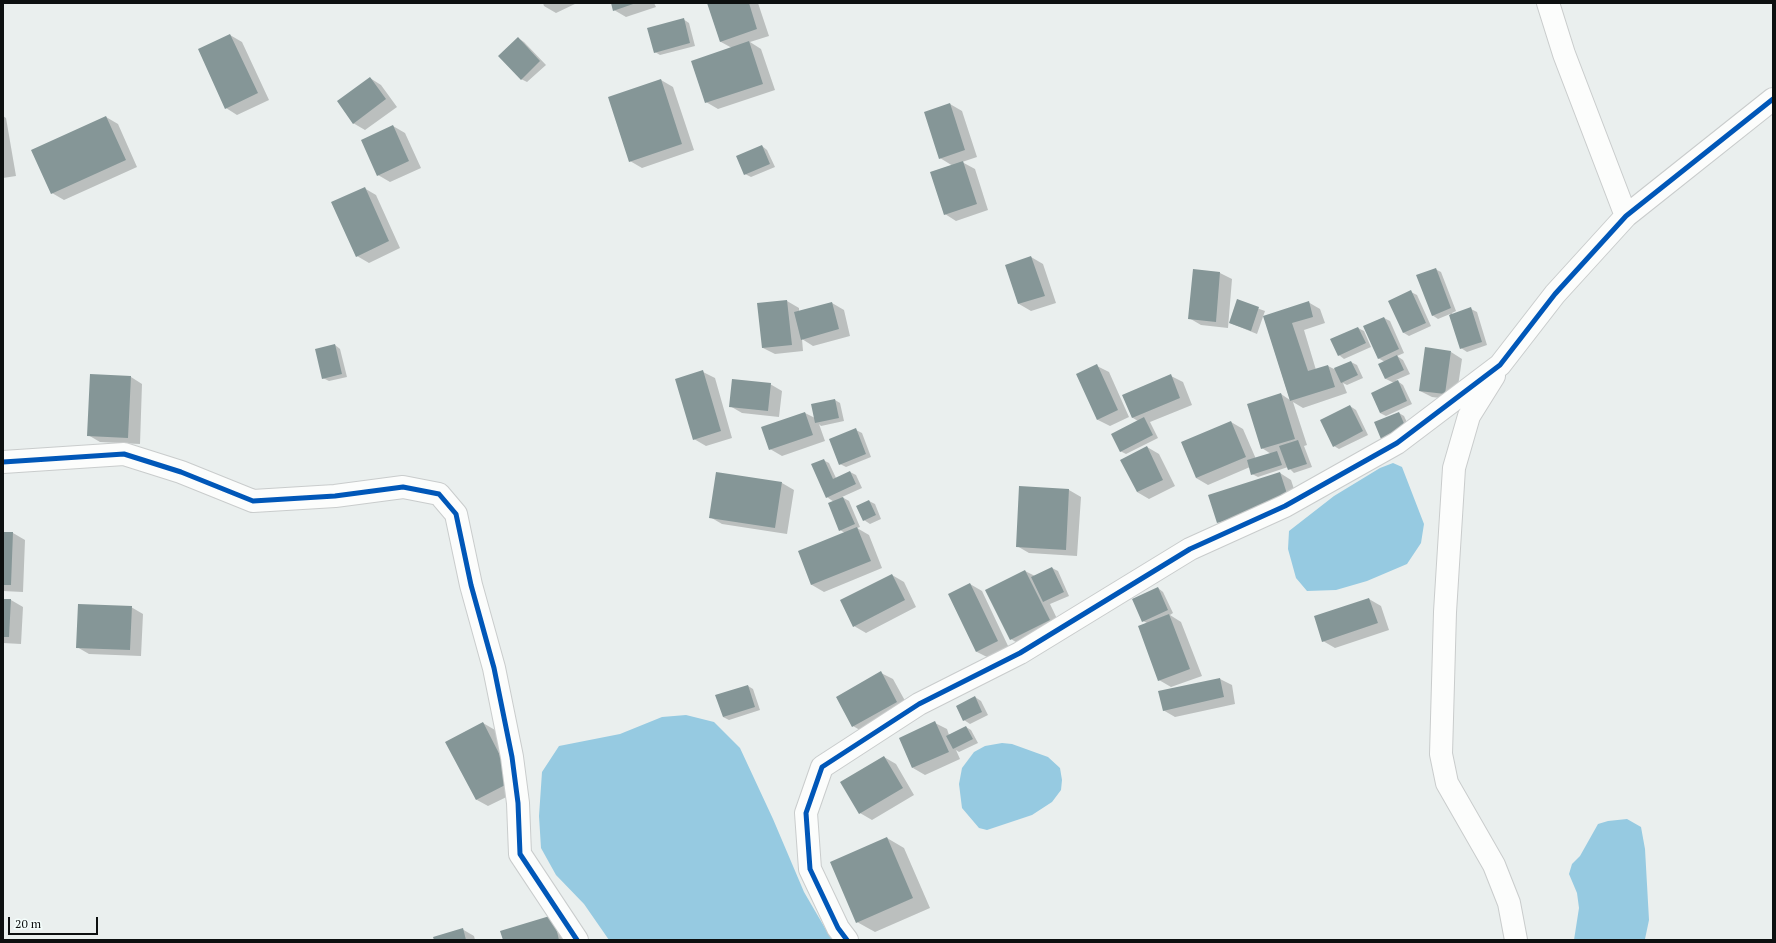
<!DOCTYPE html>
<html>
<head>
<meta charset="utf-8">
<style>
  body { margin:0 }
  #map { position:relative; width:1776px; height:943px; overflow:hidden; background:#eaefee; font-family:"PT Serif",serif }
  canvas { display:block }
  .frame { position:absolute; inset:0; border:4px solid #0d1010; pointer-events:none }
  .scale { position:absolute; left:8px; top:917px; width:90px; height:18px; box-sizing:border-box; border:2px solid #0d1010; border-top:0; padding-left:5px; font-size:12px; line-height:14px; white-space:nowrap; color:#0d1010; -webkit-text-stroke:3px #f5fefc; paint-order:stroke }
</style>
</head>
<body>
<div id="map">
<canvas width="1776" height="943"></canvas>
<div class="frame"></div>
<div class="scale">20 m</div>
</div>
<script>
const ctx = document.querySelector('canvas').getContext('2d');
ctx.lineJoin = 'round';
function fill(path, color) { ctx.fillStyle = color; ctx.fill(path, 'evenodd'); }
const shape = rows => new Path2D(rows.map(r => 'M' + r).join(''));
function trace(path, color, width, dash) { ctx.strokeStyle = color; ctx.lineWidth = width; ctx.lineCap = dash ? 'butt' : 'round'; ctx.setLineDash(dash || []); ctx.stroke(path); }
fill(shape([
  [1393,463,1402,467,1424,524,1421,543,1407,564,1367,581,1336,590,1307,591,1296,578,1288,549,1289,531,1334,496,1380,468],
  [686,715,714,722,740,748,773,819,804,892,832,940,609,940,584,904,556,875,541,848,539,816,542,772,559,746,620,734,662,717],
  [1002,743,1012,744,1048,757,1060,768,1062,780,1061,790,1052,802,1032,815,987,830,979,828,962,808,959,784,962,768,974,752,985,746],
  [1627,819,1641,827,1645,849,1649,920,1645,939,1574,940,1579,908,1577,893,1569,874,1572,864,1580,856,1598,824,1608,821]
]), '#96cae1');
fill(shape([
  [543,3,577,3,556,13,544,6],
  [612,3,654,3,656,7,626,17,614,10],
  [708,3,758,3,769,36,750,42,761,49,775,90,718,109,706,102,732,48,721,42],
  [683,19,689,23,695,46,660,55,655,52],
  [230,35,242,42,269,100,237,115,226,108,199,50],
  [518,38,524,42,546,65,527,82,521,79],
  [370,78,381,85,397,107,365,130,353,123],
  [661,80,673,87,694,150,642,168,630,161],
  [950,104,962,111,977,157,962,162,975,169,988,210,956,221,945,214,953,166,940,158],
  [3,116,6,118,16,176,3,178],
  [106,117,118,124,137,167,64,200,52,193],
  [393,126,405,133,421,168,390,182,378,175],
  [762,146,767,150,775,167,751,177,745,174],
  [364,188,376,195,400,248,369,263,357,256],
  [1031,257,1043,264,1056,303,1031,311,1019,304,1007,265],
  [1435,269,1441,272,1456,311,1452,313,1453,315,1471,309,1477,312,1487,345,1467,352,1461,348,1450,314,1438,319,1432,315],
  [1194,270,1220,273,1232,279,1228,328,1201,325,1189,318],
  [1411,292,1417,295,1431,326,1409,336,1404,333],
  [787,301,799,308,799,312,832,303,844,310,850,336,813,346,802,339,803,351,775,354,763,348,758,304],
  [1237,301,1265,311,1257,334,1230,323],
  [1308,302,1320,309,1325,323,1304,330,1316,370,1328,366,1334,369,1351,362,1357,365,1363,378,1347,385,1343,383,1347,393,1303,408,1293,402,1307,445,1304,446,1312,467,1294,473,1288,467,1258,477,1252,474,1250,467,1208,485,1196,478,1231,422,1243,429,1256,459,1271,454,1262,448,1281,394,1290,400,1264,317],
  [1384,318,1390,321,1404,353,1397,356,1403,360,1410,374,1396,380,1403,385,1412,404,1386,416,1380,413,1394,383,1386,379,1379,365,1385,362,1378,358],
  [1358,328,1364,331,1371,347,1344,359,1339,355],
  [335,345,340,349,347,377,329,381,323,378],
  [1451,352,1462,359,1456,400,1432,397,1420,391],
  [1097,366,1109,372,1129,417,1110,426,1098,420],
  [703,372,715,378,732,438,706,446,694,439],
  [1171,376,1183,382,1192,405,1150,422,1158,438,1126,454,1120,451,1138,421,1133,418,1123,396],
  [131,377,142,384,140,444,100,442,88,435],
  [770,384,782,391,779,417,742,413,730,406],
  [835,400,840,403,844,421,821,426,819,424,825,441,782,456,770,449,805,413,815,418],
  [1350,406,1356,410,1368,435,1339,449,1334,446],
  [1399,413,1404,416,1411,431,1387,442,1382,438],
  [856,430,862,433,871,457,846,467,840,464],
  [1147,447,1159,454,1175,486,1149,499,1137,492],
  [823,460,829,463,836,478,850,472,856,475,862,488,842,497,849,501,860,527,857,528,869,535,882,568,824,592,812,585,799,552,845,533,840,530,834,502,827,497],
  [1280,473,1291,480,1300,507,1229,529,1218,522],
  [782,483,794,490,787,534,722,524,710,517],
  [1020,487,1069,490,1081,497,1077,556,1029,553,1017,546],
  [869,501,875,504,881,519,870,524,864,520],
  [3,533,13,533,25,540,23,592,3,591],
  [1052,568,1058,571,1069,596,1050,604,1061,627,1022,646,1011,639,986,591,1025,571,1035,576],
  [892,575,904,582,916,607,866,633,854,626],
  [970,584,982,591,1009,648,989,658,977,652],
  [1158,588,1163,592,1173,613,1170,615,1181,622,1202,676,1171,687,1159,680,1147,623,1143,621],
  [1369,599,1381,606,1389,630,1335,648,1323,641,1315,617],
  [3,600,11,600,23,607,21,644,3,643],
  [131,607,143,614,141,656,89,654,77,647],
  [881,673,893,679,909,708,865,733,853,726],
  [1220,679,1232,685,1235,704,1175,717,1163,710],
  [748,686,753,689,760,710,729,720,723,717],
  [975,697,981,701,988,715,970,724,964,720],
  [483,723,495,730,525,788,488,806,477,800],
  [935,723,947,729,949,735,966,727,971,730,978,743,959,752,956,750,960,759,925,775,913,768],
  [884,757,896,764,914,795,872,820,860,813],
  [887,838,904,848,930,908,875,932,857,922],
  [565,923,569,940,504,940],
  [462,929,474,936,475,940,435,940]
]), '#0003');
fill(shape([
  [611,3,636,3,613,11],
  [707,3,749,3,757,29,720,42],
  [684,18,690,43,654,53,647,28],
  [230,34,258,93,225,109,198,49],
  [518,37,540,61,521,80,498,56],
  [749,41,763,84,705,103,691,61],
  [370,77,386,99,353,124,337,101],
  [661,79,682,144,629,162,608,97],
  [950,103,965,150,939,159,924,112],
  [106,116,126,160,51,194,31,150],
  [393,125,409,161,377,176,361,140],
  [762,145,770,164,744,175,736,156],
  [963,161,977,204,944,215,930,172],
  [365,187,389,241,356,257,331,202],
  [1031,256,1045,296,1018,304,1005,265],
  [1436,268,1451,308,1432,316,1416,275],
  [1193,269,1220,272,1216,322,1188,319],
  [1411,290,1426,323,1403,333,1388,301],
  [1237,299,1259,307,1251,331,1229,323],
  [787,300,792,345,762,348,757,303],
  [1309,301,1313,317,1292,323,1308,371,1328,365,1335,387,1290,401,1263,316],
  [832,302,839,329,801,340,794,312],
  [1471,307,1482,342,1460,349,1449,315],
  [1384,317,1399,349,1378,359,1363,326],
  [1358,327,1366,343,1338,356,1330,339],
  [335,344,342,374,322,379,315,349],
  [1425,347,1451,351,1445,394,1419,391],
  [1397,355,1404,370,1385,379,1378,364],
  [1351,361,1358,375,1341,383,1334,368],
  [1097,364,1118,410,1097,420,1076,374],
  [703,370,721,431,693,440,675,379],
  [90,374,131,376,128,438,87,436],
  [1171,374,1180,398,1132,418,1122,395],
  [732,379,771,383,768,411,729,407],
  [1398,380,1407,401,1380,413,1371,393],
  [1281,393,1295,439,1261,449,1247,404],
  [835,399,839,418,815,423,811,404],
  [1350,405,1363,431,1333,447,1320,420],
  [805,412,813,435,769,450,761,427],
  [1399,412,1406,428,1381,439,1374,422],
  [1144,417,1153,435,1120,452,1111,434],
  [1231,421,1246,457,1196,478,1181,442],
  [856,428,866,454,839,465,829,439],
  [1298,440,1307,464,1288,470,1279,446],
  [1147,446,1163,480,1137,492,1120,460],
  [1277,451,1282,465,1251,475,1247,460],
  [824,459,833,479,850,471,856,484,826,498,811,464],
  [716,472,782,482,775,528,709,518],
  [1280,472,1289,500,1217,523,1208,495],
  [1019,486,1069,489,1066,550,1016,547],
  [843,497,855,524,839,531,828,503],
  [869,500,876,515,863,521,856,506],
  [857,527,871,561,811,585,798,551],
  [3,532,13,532,11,585,3,585],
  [1052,567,1064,592,1043,602,1031,577],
  [1025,570,1050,620,1010,640,985,590],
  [892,574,905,600,853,627,840,600],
  [970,583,998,641,976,652,948,594],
  [1158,587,1168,610,1142,622,1132,599],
  [1369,598,1378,623,1322,642,1314,616],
  [3,599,11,599,9,637,3,637],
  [78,604,132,606,130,650,76,648],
  [1169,614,1190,669,1158,681,1138,626],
  [881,671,897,702,852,727,836,697],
  [1220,678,1224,697,1163,711,1158,691],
  [748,685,755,707,723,717,715,695],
  [975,696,982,712,963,721,956,706],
  [935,721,949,752,912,768,899,738],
  [483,722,513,781,476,800,445,742],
  [966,726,973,739,953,749,946,736],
  [884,756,903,788,859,814,840,782],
  [887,837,913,898,856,923,830,862],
  [553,915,559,940,503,940,500,931],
  [463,928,466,940,434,940,433,937]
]), '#859697');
const minor = shape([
  [1548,3,1564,54,1626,216],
  [1494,376,1469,416,1454,468,1445,612,1441,754,1447,783,1494,865,1509,903,1516,940],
  [3,462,124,454,181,472,253,501,335,496,403,487,439,494,456,514,471,585,494,668,512,757,518,803,520,854,577,940],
  [847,940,838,928,810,869,806,813,822,767,919,704,1020,653,1190,549,1285,506,1397,443,1500,365,1555,294,1626,216,1773,99]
]);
trace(minor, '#c9cccc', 24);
trace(minor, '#fcfdfc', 22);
trace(shape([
  [3,462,124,454,181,472,253,501,335,496,403,487,439,494,456,514,471,585,494,668,512,757,518,803,520,854,577,940],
  [847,940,838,928,810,869,806,813,822,767,919,704,1020,653,1190,549,1285,506,1397,443,1500,365,1555,294,1626,216,1773,99]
]), '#0057b8', 5);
</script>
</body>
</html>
